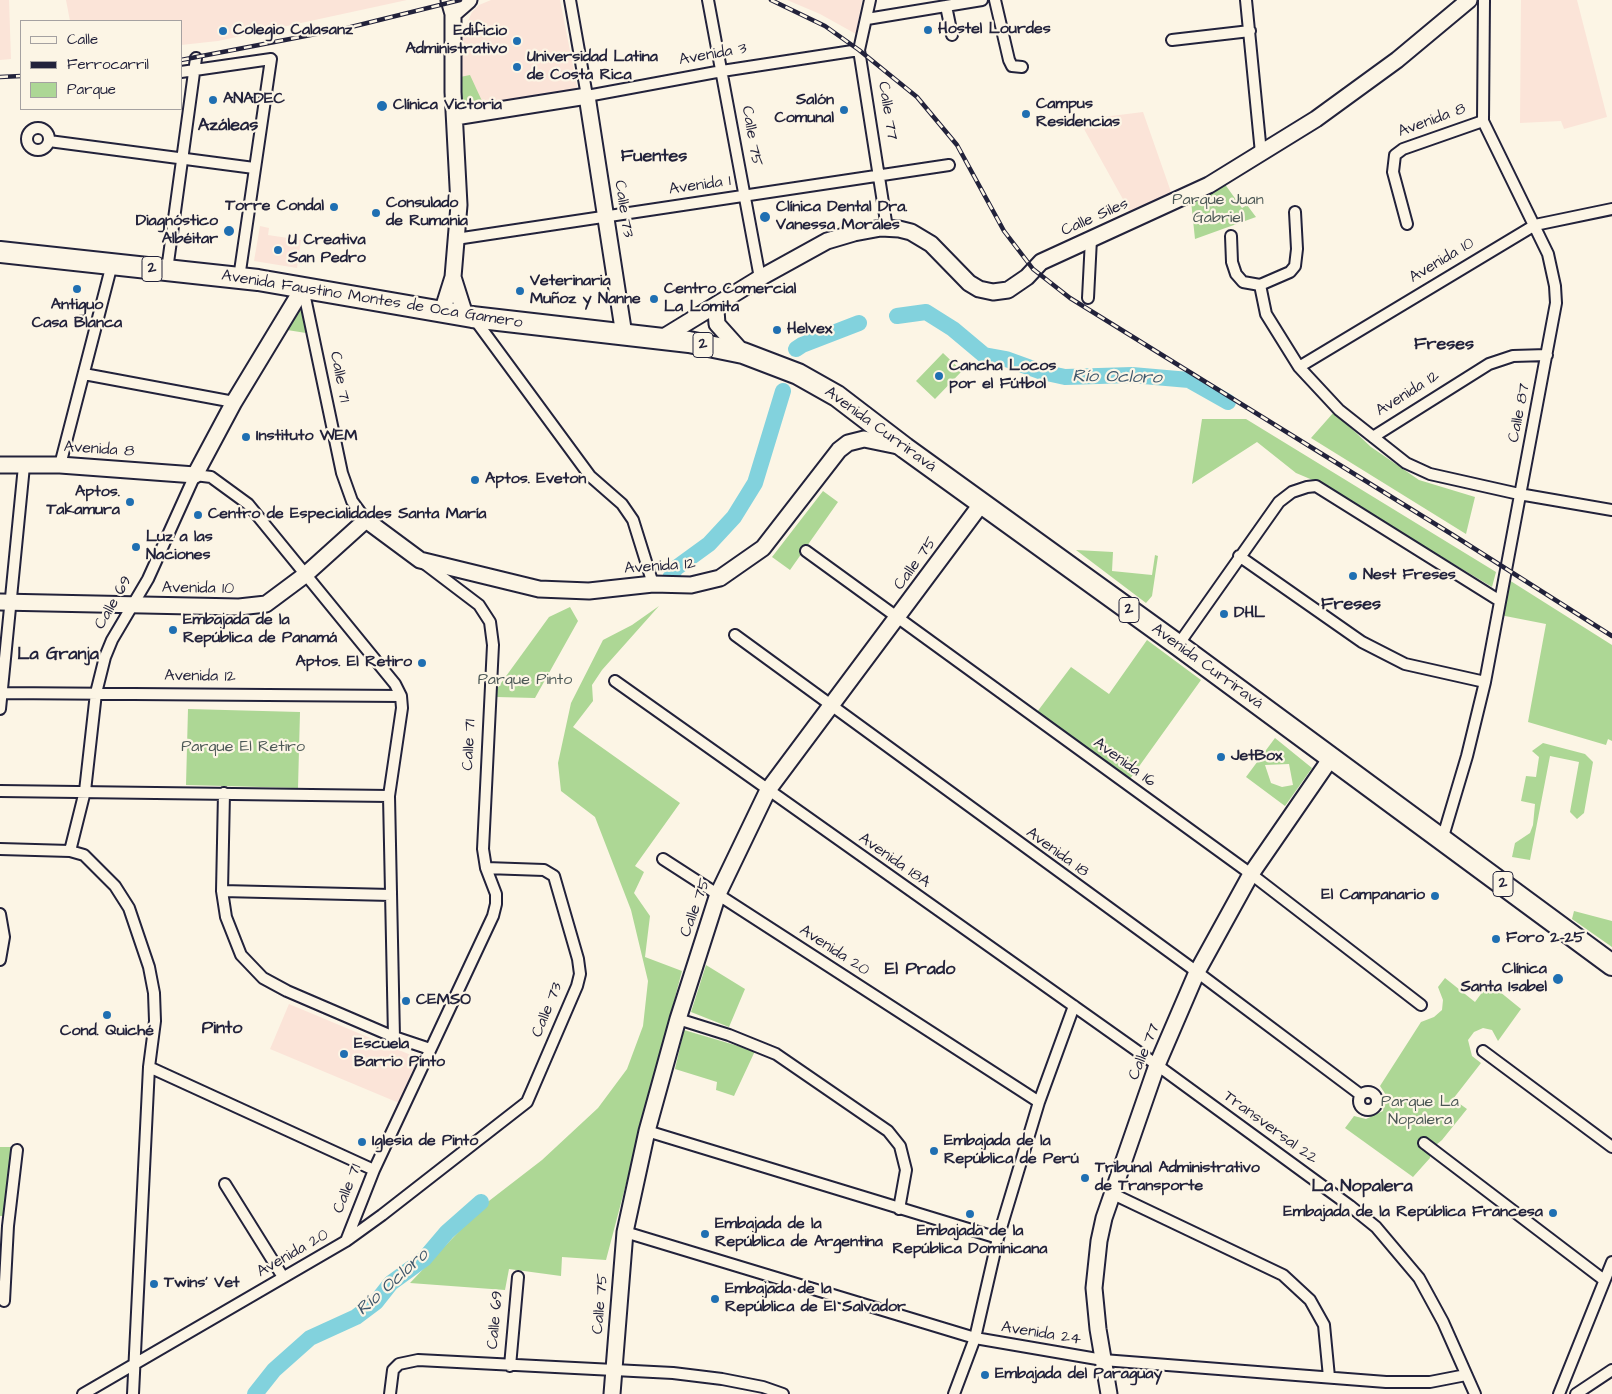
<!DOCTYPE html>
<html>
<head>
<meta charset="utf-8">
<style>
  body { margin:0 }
  #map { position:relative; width:1612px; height:1394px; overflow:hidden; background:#fcf5e5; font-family:"Architects Daughter",sans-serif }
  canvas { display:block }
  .legend { position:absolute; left:20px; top:20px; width:162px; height:90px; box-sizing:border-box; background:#fcf5e5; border:1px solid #a5a1a1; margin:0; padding:6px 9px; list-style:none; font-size:15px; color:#22223b }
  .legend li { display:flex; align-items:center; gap:10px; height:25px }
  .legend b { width:25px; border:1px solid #a5a1a1 }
</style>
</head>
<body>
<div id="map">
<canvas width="1612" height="1394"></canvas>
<ul class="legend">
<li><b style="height:6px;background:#fcf5e5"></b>Calle</li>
<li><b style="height:6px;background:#22223b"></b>Ferrocarril</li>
<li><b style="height:14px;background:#add795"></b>Parque</li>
</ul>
</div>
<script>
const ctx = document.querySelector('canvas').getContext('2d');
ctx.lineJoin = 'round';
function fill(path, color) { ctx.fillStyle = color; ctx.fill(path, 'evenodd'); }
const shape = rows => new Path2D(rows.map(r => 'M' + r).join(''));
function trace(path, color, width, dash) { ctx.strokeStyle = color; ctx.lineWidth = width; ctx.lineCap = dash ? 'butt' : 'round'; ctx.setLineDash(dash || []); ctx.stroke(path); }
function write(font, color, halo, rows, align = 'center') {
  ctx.font = font + ' "Architects Daughter",sans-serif'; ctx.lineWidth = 4.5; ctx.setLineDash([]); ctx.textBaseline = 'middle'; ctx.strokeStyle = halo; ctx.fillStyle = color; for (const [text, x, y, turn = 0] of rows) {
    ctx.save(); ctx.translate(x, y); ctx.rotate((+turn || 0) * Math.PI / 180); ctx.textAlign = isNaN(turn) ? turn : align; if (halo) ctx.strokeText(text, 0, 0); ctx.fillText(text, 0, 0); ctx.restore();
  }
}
fill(shape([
  [0,0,9,0,11,59,0,60],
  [66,0,407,0,218,41,181,45,181,21,70,21],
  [491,0,560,0,578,91,466,109,461,104,460,44,463,32,472,12,479,5],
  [787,0,862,0,856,34,820,14],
  [1521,0,1577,0,1607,117,1564,129,1561,121,1520,123],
  [1143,112,1171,192,1130,212,1079,120],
  [260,226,269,228,268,235,301,240,297,268,254,261],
  [289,1004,418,1058,399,1103,270,1049]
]), '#fbe4d8');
fill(shape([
  [470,75,482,101,465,105,460,94,460,77],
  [1224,183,1242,208,1247,205,1256,217,1195,239,1191,201],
  [300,299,306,333,281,329],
  [943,353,962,371,935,399,916,381],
  [1334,412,1371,447,1419,480,1475,497,1466,534,1311,438],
  [1202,419,1246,419,1496,572,1492,587,1315,481,1296,473,1257,442,1192,484],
  [823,491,838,502,790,570,772,557],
  [1076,550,1113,552,1112,571,1152,575,1155,555,1158,556,1152,596,1146,603],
  [1509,580,1612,645,1612,741,1608,739,1606,745,1528,722,1546,624,1500,615],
  [659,606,602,670,592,685,593,701,573,727,680,803,635,866,644,872,634,893,650,916,645,957,682,971,606,1260,562,1257,561,1276,509,1269,505,1290,410,1283,485,1204,542,1160,598,1108,627,1069,643,1026,648,981,631,910,595,817,561,791,558,763,571,703,603,640,632,625],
  [570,607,578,621,535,698,497,697,496,690,549,617],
  [1147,640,1201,680,1130,779,1037,712,1071,667,1109,694],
  [188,709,300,712,298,788,186,785],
  [1275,738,1312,768,1285,806,1246,777],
  [1289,764,1293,785,1282,787,1271,783,1265,765],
  [1543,743,1585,754,1593,762,1584,813,1577,819,1570,812,1579,762,1550,756,1530,860,1512,857,1515,843,1530,833,1533,825,1535,804,1521,801,1526,776,1536,777,1539,757,1532,751],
  [1574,911,1612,921,1612,947,1572,919],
  [706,965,745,989,729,1027,691,1012],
  [1445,978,1475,1002,1489,983,1521,1009,1498,1041,1492,1030,1483,1028,1474,1032,1468,1040,1472,1056,1481,1063,1453,1099,1467,1109,1442,1140,1430,1150,1430,1158,1413,1177,1345,1128,1354,1116,1366,1119,1383,1111,1386,1095,1380,1086,1421,1022,1434,1017,1442,1010,1443,1000,1438,987],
  [684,1030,755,1051,734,1096,716,1090,717,1082,675,1069],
  [0,1147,11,1147,6,1216,0,1216]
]), '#add795');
trace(shape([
  [897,316,926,312,953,329,984,355,1006,359,1042,372,1065,377,1132,375,1189,380,1228,402],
  [796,349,802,345,859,323],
  [670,578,676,568,709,544,734,517,755,483,783,391],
  [255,1394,274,1370,310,1338,356,1317,376,1302,391,1283,424,1259,447,1232,481,1202]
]), '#82d2dd', 16);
const street = shape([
  [570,0,587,96,722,71,859,50],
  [708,0,760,278],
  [870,0,859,50,887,228],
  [995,0,1009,60,1012,66,1022,67],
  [1246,0,1261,153],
  [946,6,952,35],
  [867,19,982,0],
  [1172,40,1250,31],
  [181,72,271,59,239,278],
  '27 139a11 11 0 1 1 22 0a11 11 0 1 1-22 0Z',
  [49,141,254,168],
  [1407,224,1393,172,1395,155,1403,149,1483,121],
  [1231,236,1232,262,1236,274,1243,282,1260,285,1290,272,1295,266,1297,249,1295,212],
  [456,239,949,165],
  [167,270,196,58],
  [1260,285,1266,314,1299,367,1339,410,1406,463,1430,474,1519,494,1612,510],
  [303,288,342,473,352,501,366,520],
  [1088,298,1091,239],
  [473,317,590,476,622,504,633,520,653,584],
  [1299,367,1535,225,1612,209],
  [84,374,234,402],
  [1373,437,1489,364,1513,356,1547,355],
  [60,465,112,264],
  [806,551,1251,874,1421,1005],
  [1239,556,1362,642,1405,664,1485,682],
  [735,635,1197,972,1361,1095],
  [1178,645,1279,502,1292,492,1307,487,1316,486,1500,601],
  [615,681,1157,1065,1350,1206,1376,1227,1419,1278,1443,1322,1475,1394],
  [0,693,401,696],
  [0,709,24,466],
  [0,791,389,796],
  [224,793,222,891,226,917,241,955,263,978,287,991,394,1037,430,1049],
  [1442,840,1467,756,1485,682,1556,303,1555,286,1548,254,1483,121,1484,0],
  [0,849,70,851,84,855,115,886,129,908,149,967,154,993,155,1021,149,1067,133,1394],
  [70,851,85,791,96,693,105,657,112,640,148,579,195,475,211,477,248,504,395,684,401,696,402,708,389,796,394,1037],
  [663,859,1039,1102],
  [222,891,391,895],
  [0,914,4,937,0,960],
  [678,1019,729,1035,776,1054,888,1131,900,1146,906,1170,899,1209],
  [1483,1051,1612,1147],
  [149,1067,374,1170],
  '1359 1101a9 9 0 1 1 18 0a9 9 0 1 1-18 0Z',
  [647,1131,998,1238],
  [1424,1143,1604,1280],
  [225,1184,283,1277],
  [1113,1194,1283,1275,1310,1300,1324,1325,1329,1377],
  [625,1232,975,1338,1103,1360,1386,1382,1430,1382,1466,1375],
  [346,1241,374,1170,493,916,496,904,496,894,486,868,483,849,493,645,490,622,479,605,425,564],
  [4,1301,8,1226,17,1150],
  [510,1366,518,1277],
  [83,1394,346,1241,382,1215,527,1102,577,986,580,974,578,959,554,876,544,870,486,868],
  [390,1394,393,1370,399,1364,418,1360,673,1373,722,1379,763,1387,783,1394],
  [954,1394,975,1338,998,1238,1039,1102,1074,1006],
  [1559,1394,1612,1262],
  [1576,1394,1612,1370]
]);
const secondary = shape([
  [453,14,469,0],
  [455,117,587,96,624,335],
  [453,277,465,315],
  [722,303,716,310,717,324,743,353],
  [442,312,453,277,459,205,453,92,453,14,449,0],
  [662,338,760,278,827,241,854,233,881,228,899,229,911,232,931,244,969,283,979,289,993,292,1008,290,1027,277,1041,262,1209,185,1316,119,1397,60,1469,0],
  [0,465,60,465,195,475,234,402,303,288],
  [0,602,239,607,266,604,305,575,366,520,420,560,539,589,589,591,653,584,691,585,720,578,763,548,839,450,848,443,864,439,898,446],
  [612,1394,625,1232,647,1131,678,1019,718,894,768,790,982,503],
  [1109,1394,1098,1329,1094,1288,1099,1241,1104,1218,1157,1065,1197,972,1251,874,1331,758]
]);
const highway = shape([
  [0,252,258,280,472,317,689,342,743,353,798,374,837,396,905,448,1178,645,1612,965]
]);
trace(street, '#22223b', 14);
trace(secondary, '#22223b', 19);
trace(highway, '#22223b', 24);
trace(street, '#fcf5e5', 10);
trace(secondary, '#fcf5e5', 15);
trace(highway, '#fcf5e5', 20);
const rail = shape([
  [771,0,825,26,859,50,917,97,957,145,1004,231,1033,269,1070,298,1453,535,1612,636],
  [181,60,347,28,460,0],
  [0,77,21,76]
]);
trace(rail, '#22223b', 4.5);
trace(rail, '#fcf5e5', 2.5, [8]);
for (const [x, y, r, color] of [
  [928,30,5,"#1f6fb2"],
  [223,31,5,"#1f6fb2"],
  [517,41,5,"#1f6fb2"],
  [517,67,5,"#1f6fb2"],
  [213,100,5,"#1f6fb2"],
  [382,106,6,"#1f6fb2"],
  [844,110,5,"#1f6fb2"],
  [1026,114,5,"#1f6fb2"],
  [334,207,5,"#1f6fb2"],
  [376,213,5,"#1f6fb2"],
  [765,217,6,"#1f6fb2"],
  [229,231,6,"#1f6fb2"],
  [278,250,5,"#1f6fb2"],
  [77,289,5,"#1f6fb2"],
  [520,291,5,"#1f6fb2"],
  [654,299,5,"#1f6fb2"],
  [777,330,5,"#1f6fb2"],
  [939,376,5,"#1f6fb2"],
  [246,437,5,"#1f6fb2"],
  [475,480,5,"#1f6fb2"],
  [130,502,5,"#1f6fb2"],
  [198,515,5,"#1f6fb2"],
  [136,547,5,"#1f6fb2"],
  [1353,576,5,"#1f6fb2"],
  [1224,614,5,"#1f6fb2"],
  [173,630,5,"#1f6fb2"],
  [422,663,5,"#1f6fb2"],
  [1221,757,5,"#1f6fb2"],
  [1435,896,5,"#1f6fb2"],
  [1496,939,5,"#1f6fb2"],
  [1558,979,6,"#1f6fb2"],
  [406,1001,5,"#1f6fb2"],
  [107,1015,5,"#1f6fb2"],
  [344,1054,5,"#1f6fb2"],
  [362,1142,5,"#1f6fb2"],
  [934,1151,5,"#1f6fb2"],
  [1085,1178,5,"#1f6fb2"],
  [1553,1213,5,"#1f6fb2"],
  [970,1214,5,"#1f6fb2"],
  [705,1234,5,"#1f6fb2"],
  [154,1284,5,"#1f6fb2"],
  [715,1299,5,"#1f6fb2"],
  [985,1375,5,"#1f6fb2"]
]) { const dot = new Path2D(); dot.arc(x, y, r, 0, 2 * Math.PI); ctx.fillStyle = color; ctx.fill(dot); trace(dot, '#fcf5e5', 2); }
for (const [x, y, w] of [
  [152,269,20],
  [703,345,20],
  [1129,610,20],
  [1503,884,20]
]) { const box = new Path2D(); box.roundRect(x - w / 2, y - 12.5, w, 25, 4); ctx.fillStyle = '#fcf5e5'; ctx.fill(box); trace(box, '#22223b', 1); }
write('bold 15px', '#22223b', null, [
  ["2",152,269],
  ["2",703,345],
  ["2",1129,610],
  ["2",1503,884]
]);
write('bold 16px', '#22223b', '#fcf5e5', [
  ["Hostel Lourdes",938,30],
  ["Colegio Calasanz",233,31],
  ["Edificio",507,32,"right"],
  ["Administrativo",507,50,"right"],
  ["Universidad Latina",527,58],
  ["de Costa Rica",527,76],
  ["ANADEC",223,100],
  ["Salón",834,101,"right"],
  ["Comunal",834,119,"right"],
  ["Campus",1036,105],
  ["Residencias",1036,123],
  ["Clínica Victoria",393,106],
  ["Consulado",386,204],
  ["de Rumania",386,222],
  ["Torre Condal",324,207,"right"],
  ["Clínica Dental Dra.",776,208],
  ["Vanessa Morales",776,226],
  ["Diagnóstico",218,222,"right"],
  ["Albéitar",218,240,"right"],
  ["U Creativa",288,241],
  ["San Pedro",288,259],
  ["Veterinaria",530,282],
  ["Muñoz y Nanne",530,300],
  ["Centro Comercial",664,290],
  ["La Lomita",664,308],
  ["Antiguo",77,306,"center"],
  ["Casa Blanca",77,324,"center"],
  ["Helvex",787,330],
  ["Cancha Locos",949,367],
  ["por el Fútbol",949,385],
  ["Instituto WEM",256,437],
  ["Aptos. Eveton",485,480],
  ["Aptos.",120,493,"right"],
  ["Takamura",120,511,"right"],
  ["Centro de Especialidades Santa María",208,515],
  ["Luz a las",146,538],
  ["Naciones",146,556],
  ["Nest Freses",1363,576],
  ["DHL",1234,614],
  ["Embajada de la",183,621],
  ["República de Panamá",183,639],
  ["Aptos. El Retiro",412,663,"right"],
  ["JetBox",1231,757],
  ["El Campanario",1425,896,"right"],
  ["Foro 2-25",1506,939],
  ["Clínica",1547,970,"right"],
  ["Santa Isabel",1547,988,"right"],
  ["CEMSO",416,1001],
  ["Cond. Quiché",107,1032,"center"],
  ["Escuela",354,1045],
  ["Barrio Pinto",354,1063],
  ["Iglesia de Pinto",372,1142],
  ["Embajada de la",944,1142],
  ["República de Perú",944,1160],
  ["Tribunal Administrativo",1095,1169],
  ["de Transporte",1095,1187],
  ["Embajada de la República Francesa",1543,1213,"right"],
  ["Embajada de la",715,1225],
  ["República de Argentina",715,1243],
  ["Embajada de la",970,1232,"center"],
  ["República Dominicana",970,1250,"center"],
  ["Twins' Vet",164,1284],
  ["Embajada de la",725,1290],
  ["República de El Salvador",725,1308],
  ["Embajada del Paraguay",995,1375]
], 'left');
write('16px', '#22223b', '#fcf5e5', [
  ["Avenida 3",713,55,-10],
  ["Calle 77",887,111,81],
  ["Avenida 8",1432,121,-20],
  ["Calle 75",751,136,80],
  ["Avenida 1",700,186,-8],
  ["Calle 73",623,209,81],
  ["Calle Siles",1095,218,-24],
  ["Avenida 10",1442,261,-31],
  ["Avenida Faustino Montes de Oca Gamero",372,300,9],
  ["Calle 71",339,377,79],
  ["Avenida 12",1408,394,-32],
  ["Calle 87",1520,413,-79],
  ["Avenida Curriravá",880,430,36],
  ["Avenida 8",99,450,4],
  ["Calle 75",916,564,-54],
  ["Avenida 12",660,567,-4],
  ["Avenida 10",198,589,1],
  ["Calle 69",114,603,-60],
  ["Avenida Curriravá",1207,667,36],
  ["Avenida 12",200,677,1],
  ["Calle 71",470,745,-87],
  ["Avenida 16",1124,763,36],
  ["Avenida 18",1057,853,36],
  ["Avenida 18A",894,861,35],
  ["Calle 75",696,908,-70],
  ["Avenida 20",834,951,33],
  ["Calle 73",548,1010,-68],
  ["Calle 77",1145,1052,-68],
  ["Transversal 22",1270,1128,36],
  ["Calle 71",348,1189,-68],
  ["Avenida 20",293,1254,-30],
  ["Calle 75",601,1304,-85],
  ["Calle 69",496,1320,-85],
  ["Avenida 24",1041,1334,9]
]);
write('16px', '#4c5856', '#fcf5e5', [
  ["Parque Juan",1218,201],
  ["Gabriel",1218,219],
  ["Parque Pinto",525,681],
  ["Parque El Retiro",243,748],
  ["Parque La",1420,1103],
  ["Nopalera",1420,1121]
]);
write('bold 18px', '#22223b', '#fcf5e5', [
  ["Azáleas",228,126],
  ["Fuentes",654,157],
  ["Freses",1444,345],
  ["Freses",1351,605],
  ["La Granja",58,655],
  ["El Prado",920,970],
  ["Pinto",222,1029],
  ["La Nopalera",1362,1187]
]);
write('italic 18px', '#3f576c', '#fcf5e5', [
  ["Río Ocloro",1117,378,1],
  ["Río Ocloro",393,1283,-42]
]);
</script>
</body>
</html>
